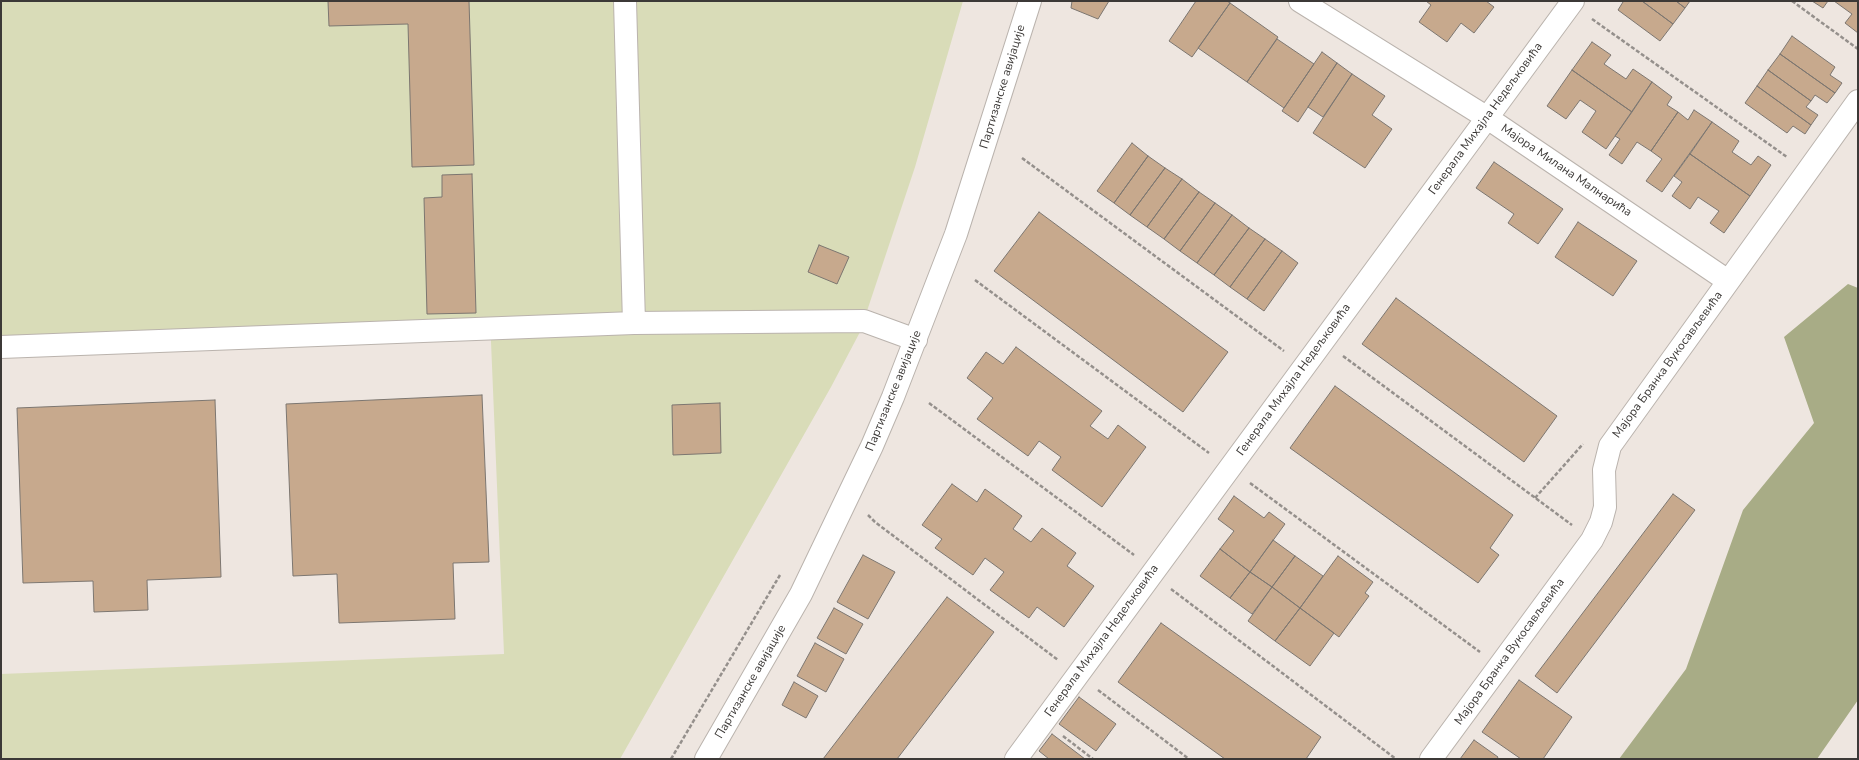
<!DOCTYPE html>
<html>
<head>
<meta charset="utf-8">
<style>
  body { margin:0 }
  #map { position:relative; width:1859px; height:760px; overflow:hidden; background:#eee6e0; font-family:"Nunito Sans",sans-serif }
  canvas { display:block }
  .frame { position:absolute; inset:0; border:2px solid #3c3937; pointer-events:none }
</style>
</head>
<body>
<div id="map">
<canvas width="1859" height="760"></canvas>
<div class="frame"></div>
</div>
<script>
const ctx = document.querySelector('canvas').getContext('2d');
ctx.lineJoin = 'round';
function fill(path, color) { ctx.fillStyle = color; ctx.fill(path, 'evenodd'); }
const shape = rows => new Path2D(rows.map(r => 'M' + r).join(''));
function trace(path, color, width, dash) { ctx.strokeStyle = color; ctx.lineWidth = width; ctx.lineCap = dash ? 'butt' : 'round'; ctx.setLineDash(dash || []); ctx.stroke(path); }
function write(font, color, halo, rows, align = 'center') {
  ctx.font = font + ' "Nunito Sans",sans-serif'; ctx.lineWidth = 4; ctx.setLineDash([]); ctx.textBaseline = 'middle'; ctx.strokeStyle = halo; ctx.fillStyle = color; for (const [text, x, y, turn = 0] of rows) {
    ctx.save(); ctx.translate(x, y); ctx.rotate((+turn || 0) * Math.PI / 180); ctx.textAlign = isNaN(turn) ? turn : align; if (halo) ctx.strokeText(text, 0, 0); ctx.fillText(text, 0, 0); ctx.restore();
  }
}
fill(shape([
  [1,1,963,1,915,167,860,332,831,387,620,759,1,759,1,674,504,654,490,318,1,341]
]), '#d9dcb8');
fill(shape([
  [1848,284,1858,288,1858,700,1817,759,1619,759,1686,669,1743,510,1814,423,1784,337]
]), '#a8ac86');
const building = shape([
  [328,1,469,1,474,165,412,167,408,24,329,26,328,1],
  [1072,1,1109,1,1098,19,1071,8,1072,1],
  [1196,1,1227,1,1230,3,1192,57,1169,41,1196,1],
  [1426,1,1486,1,1494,7,1474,33,1461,23,1447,42,1419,22,1431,5,1426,1],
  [1621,1,1642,1,1673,24,1660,41,1618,10,1623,2,1621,1],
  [1642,1,1676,1,1685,8,1673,24,1642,1],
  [1676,1,1690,1,1685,8,1676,1],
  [1812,1,1828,1,1823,8,1812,1],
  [1834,1,1858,1,1858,33,1845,23,1852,14,1834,1],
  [1230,3,1278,37,1247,82,1198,48,1230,3],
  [1792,36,1835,67,1830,75,1842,83,1835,93,1780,54,1792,36],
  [1277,39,1314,64,1284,108,1247,82,1277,39],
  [1592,42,1611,55,1604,64,1626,79,1633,69,1652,82,1632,112,1572,70,1592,42],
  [1322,52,1337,63,1298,122,1282,111,1322,52],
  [1780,54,1835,93,1827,103,1815,95,1811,101,1768,70,1780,54],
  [1337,63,1352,74,1323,117,1308,107,1337,63],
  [1572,70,1632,112,1606,149,1582,132,1596,111,1580,100,1566,119,1547,106,1572,70],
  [1768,70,1811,101,1806,107,1818,115,1811,125,1757,86,1768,70],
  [1352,74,1385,96,1372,115,1392,129,1365,168,1313,133,1352,74],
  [1652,82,1672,97,1667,105,1678,112,1651,151,1637,142,1622,164,1609,155,1620,139,1615,136,1652,82],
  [1757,86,1811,125,1805,134,1793,126,1787,133,1745,103,1757,86],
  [1694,110,1712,122,1662,192,1646,181,1662,159,1651,151,1678,112,1688,120,1694,110],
  [1712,122,1739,141,1732,152,1751,165,1758,156,1771,165,1750,196,1690,154,1712,122],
  [1132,143,1148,156,1114,203,1097,191,1132,143],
  [1690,154,1750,196,1724,233,1710,223,1719,211,1698,197,1690,209,1672,196,1682,182,1674,176,1690,154],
  [1148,156,1165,168,1130,215,1114,203,1148,156],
  [1494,162,1563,209,1538,244,1508,223,1514,214,1476,188,1494,162],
  [1165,168,1182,179,1147,227,1130,215,1165,168],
  [472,174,476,313,427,314,424,198,442,197,442,175,472,174],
  [1182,179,1199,192,1164,239,1147,227,1182,179],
  [1199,192,1215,203,1180,251,1164,239,1199,192],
  [1215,203,1232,215,1197,263,1180,251,1215,203],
  [1039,212,1228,352,1183,412,994,271,1039,212],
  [1232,215,1249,228,1214,275,1197,263,1232,215],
  [1578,222,1637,261,1613,296,1555,257,1578,222],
  [1249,228,1265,239,1230,287,1214,275,1249,228],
  [1265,239,1282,251,1247,299,1230,287,1265,239],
  [819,245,849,257,837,284,808,272,819,245],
  [1282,251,1298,263,1264,311,1247,299,1282,251],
  [1396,298,1557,416,1524,462,1362,344,1396,298],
  [1016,347,1102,411,1090,426,1108,439,1118,425,1146,447,1102,507,1052,470,1061,457,1039,441,1028,456,977,419,993,398,967,378,986,352,1003,364,1016,347],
  [1335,386,1513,515,1490,548,1499,555,1478,583,1290,448,1335,386],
  [482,395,489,562,453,563,455,619,339,623,337,574,293,576,286,404,482,395],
  [215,400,221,577,147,580,148,610,94,612,93,581,23,583,17,408,215,400],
  [720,403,721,453,673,455,672,405,720,403],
  [952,484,977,502,985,489,1022,516,1013,529,1031,542,1042,528,1076,553,1067,566,1094,586,1064,627,1037,607,1029,618,990,590,1004,572,985,558,973,575,935,548,942,539,922,525,952,484],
  [1673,494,1695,510,1557,693,1535,676,1673,494],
  [1234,496,1264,518,1269,512,1285,524,1250,572,1220,549,1234,531,1218,519,1234,496],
  [1273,540,1295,556,1272,587,1250,572,1273,540],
  [1220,549,1250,572,1230,598,1200,576,1220,549],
  [863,555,895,572,868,619,837,602,863,555],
  [1295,556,1323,576,1300,608,1272,587,1295,556],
  [1338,556,1373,582,1365,593,1369,596,1339,637,1300,608,1338,556],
  [1250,572,1272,587,1252,614,1230,598,1250,572],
  [1272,587,1300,608,1275,641,1248,621,1272,587],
  [947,597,994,632,910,742,897,759,823,759,947,597],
  [834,608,863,624,846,654,817,638,834,608],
  [1300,608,1334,633,1310,666,1275,641,1300,608],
  [1161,623,1321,737,1306,759,1225,759,1118,682,1161,623],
  [815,643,844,659,826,692,797,676,815,643],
  [1519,680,1572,717,1543,759,1521,759,1482,732,1519,680],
  [794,682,818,696,806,718,782,705,794,682],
  [1079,697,1116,724,1096,751,1059,724,1079,697],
  [1052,734,1085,759,1049,759,1039,751,1052,734],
  [1474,740,1498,757,1497,759,1460,759,1474,740]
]);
fill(building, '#c7a98d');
trace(building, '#7c7670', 1);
const minor = shape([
  [625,1,634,323],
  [1300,1,1486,117,1728,281],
  [1,347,634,323,864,321,916,340],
  [706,759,801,594,872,446,893,397,956,234,1030,1],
  [1016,759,1573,1],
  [1431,759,1592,540,1601,522,1605,507,1604,470,1610,446,1858,101]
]);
trace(minor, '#bab3ad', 24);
trace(shape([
  [1792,1,1858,49],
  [1592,19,1787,157],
  [1022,158,1284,351],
  [975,280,1209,453],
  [1343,356,1572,525],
  [929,403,1134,555],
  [1250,483,1480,652],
  [1535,498,1583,444],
  [868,515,875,522,1058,660],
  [1171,589,1396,759],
  [1098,690,1189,759],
  [1063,736,1093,759],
  [671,759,780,575]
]), '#95908c', 2.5, [4, 2]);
trace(minor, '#fff', 22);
write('12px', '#3c3937', '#fff', [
  ["Партизанске авијације",1003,87,-73],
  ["Генерала Михајла Недељковића",1486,119,-54],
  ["Мајора Милана Малнарића",1566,171,34],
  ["Мајора Бранка Вукосављевића",1668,365,-54],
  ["Генерала Михајла Недељковића",1294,380,-54],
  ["Партизанске авијације",894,391,-68],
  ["Генерала Михајла Недељковића",1102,641,-54],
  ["Мајора Бранка Вукосављевића",1510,652,-54],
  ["Партизанске авијације",751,682,-60]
]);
</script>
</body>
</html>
